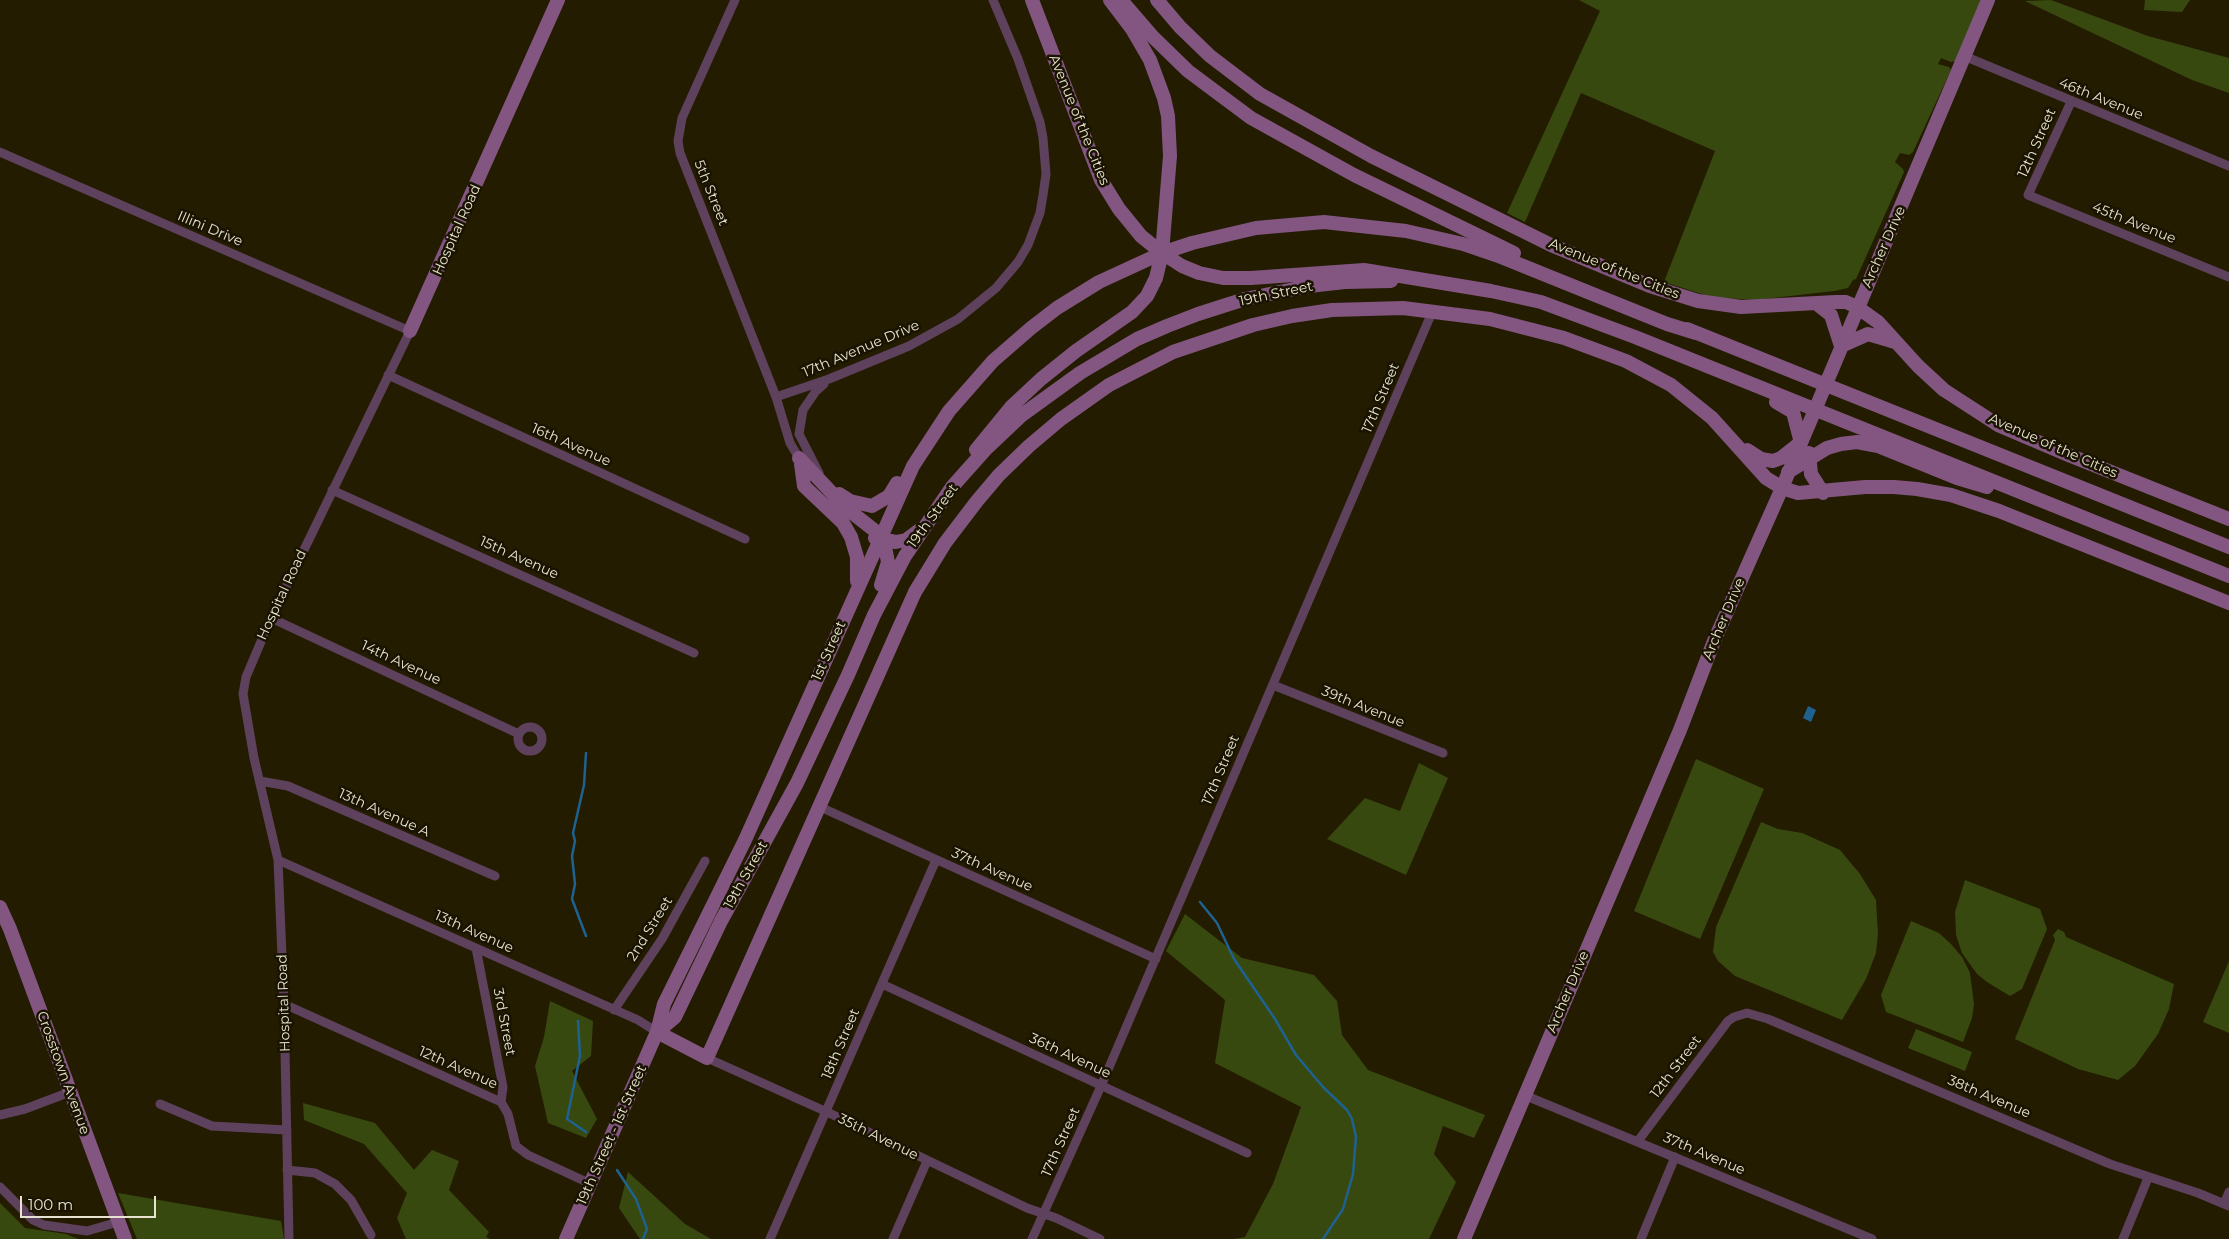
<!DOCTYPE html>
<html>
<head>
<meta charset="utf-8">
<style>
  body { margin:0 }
  #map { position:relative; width:2229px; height:1239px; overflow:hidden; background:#241c00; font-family:Montserrat,sans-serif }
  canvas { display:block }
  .scale { position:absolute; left:20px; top:1196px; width:136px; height:22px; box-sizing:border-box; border:2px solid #e8e3d1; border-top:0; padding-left:6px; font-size:15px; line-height:18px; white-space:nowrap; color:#e8e3d1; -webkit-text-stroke:4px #191300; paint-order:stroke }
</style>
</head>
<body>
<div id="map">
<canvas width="2229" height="1239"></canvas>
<div class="scale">100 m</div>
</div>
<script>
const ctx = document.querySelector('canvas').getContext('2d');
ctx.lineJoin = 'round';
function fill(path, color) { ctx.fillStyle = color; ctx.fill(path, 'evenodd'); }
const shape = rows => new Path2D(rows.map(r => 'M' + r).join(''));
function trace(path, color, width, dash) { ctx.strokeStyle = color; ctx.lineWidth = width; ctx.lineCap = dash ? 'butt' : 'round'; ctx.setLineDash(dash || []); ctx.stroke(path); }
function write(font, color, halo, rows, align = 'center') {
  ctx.font = font + ' Montserrat,sans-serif'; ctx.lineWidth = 5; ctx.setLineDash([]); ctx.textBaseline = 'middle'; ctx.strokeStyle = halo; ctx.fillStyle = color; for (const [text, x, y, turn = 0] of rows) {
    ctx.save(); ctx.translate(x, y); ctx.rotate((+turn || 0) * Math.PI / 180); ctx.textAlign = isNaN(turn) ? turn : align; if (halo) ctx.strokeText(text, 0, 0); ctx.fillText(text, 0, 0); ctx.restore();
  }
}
fill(shape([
  [1579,0,1982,0,1956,61,1951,62,1941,58,1938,64,1949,67,1951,70,1913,152,1909,155,1900,153,1895,162,1903,169,1904,172,1856,279,1853,280,1848,288,1834,291,1755,300,1723,298,1705,295,1664,282,1715,151,1581,93,1525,222,1507,213,1600,11],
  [2051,0,2148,36,2229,58,2229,93,2192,80,2025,1],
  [2145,0,2190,0,2182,12,2144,10],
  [1696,759,1764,789,1700,939,1634,911],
  [1419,763,1448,778,1406,875,1327,839,1365,798,1400,811],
  [1761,822,1778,829,1802,833,1840,850,1860,874,1876,900,1878,934,1876,953,1866,979,1842,1020,1735,976,1718,961,1713,952,1716,927],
  [1965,880,2040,909,2047,929,2022,989,2010,996,1987,982,1977,974,1962,953,1956,935,1955,912],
  [1185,914,1242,958,1314,975,1337,1001,1342,1035,1368,1070,1485,1115,1474,1138,1443,1126,1434,1154,1456,1182,1429,1239,1234,1239,1245,1237,1273,1184,1301,1107,1215,1063,1225,1000,1166,951],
  [1911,921,1939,933,1951,944,1962,957,1970,973,1974,1004,1972,1018,1963,1042,1886,1012,1881,995],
  [2058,929,2064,932,2066,937,2174,984,2169,1009,2158,1034,2135,1066,2118,1080,2078,1069,2015,1039,2055,940,2053,935],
  [2229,961,2229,1033,2203,1022],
  [550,1001,593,1021,591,1056,572,1071,597,1119,586,1138,548,1123,535,1066,544,1037],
  [1916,1029,1972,1052,1965,1071,1908,1048],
  [303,1103,375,1123,414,1170,432,1150,459,1161,449,1190,489,1232,486,1237,490,1239,406,1239,397,1218,407,1193,364,1144,304,1120],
  [628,1172,685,1224,711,1239,640,1239,619,1208],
  [118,1193,281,1221,284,1239,137,1239],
  [0,1203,25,1228,66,1234,78,1239,0,1239]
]), '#37490f');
fill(shape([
  [1808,706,1816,710,1811,722,1803,718]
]), '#1f618f');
trace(shape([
  [1200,902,1217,923,1234,959,1275,1019,1296,1055,1323,1087,1347,1110,1352,1119,1356,1137,1353,1174,1343,1209,1323,1239],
  [586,936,572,899,575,884,572,856,575,841,573,833,584,785,586,753],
  [578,1021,580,1056,567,1119,586,1132],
  [617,1170,636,1199,647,1229,643,1239]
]), '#1f618f', 2.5);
trace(shape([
  [735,0,682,118,678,141,680,153,776,397,790,443,799,458],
  [1964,56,2229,166],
  [2071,102,2028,195,2229,277],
  [0,152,410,331,271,618,246,677,243,694,254,758,278,860,284,1004,289,1239],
  [388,375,745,539],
  [776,397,829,379,909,346,958,319,996,288,1018,262,1028,245,1040,213,1043,195,1046,174,1043,138,1040,122,1018,59,993,0],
  [819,473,799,434,803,410,816,391,824,384],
  [332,490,694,653],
  [271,618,519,734],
  [1273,685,1443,753],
  '518 739a12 12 0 1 1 24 0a12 12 0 1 1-24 0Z',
  [260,781,288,786,495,876],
  [818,806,1156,959],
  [278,860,638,1020,657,1032],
  [476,948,503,1087,501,1102],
  [882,984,1247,1153],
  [284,1004,501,1102,508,1114,516,1146,528,1155,591,1184],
  [614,1010,662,939,705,861],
  [707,1058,827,1112,1027,1208,1056,1218,1100,1239],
  [1524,1095,1872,1239],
  [160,1104,212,1126,287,1130],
  [0,1115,25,1109,70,1092],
  [1638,1141,1728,1021,1734,1017,1747,1013,1768,1019,2110,1164,2198,1193,2229,1206],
  [287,1170,315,1173,335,1184,351,1200,371,1235],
  [0,1187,33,1220,44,1225,87,1231,118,1222],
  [2224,1204,2229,1192],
  [770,1239,936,860],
  [893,1239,927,1161],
  [1032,1239,1101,1086,1433,310],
  [1641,1239,1675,1157],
  [2123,1239,2148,1178]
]), '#5e425d', 9);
trace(shape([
  [1032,0,1101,180,1119,209,1141,236,1162,253,1182,266,1199,273,1223,278,1251,278,1364,270,1491,291,1541,302,1635,337,2229,576],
  [1121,0,1153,37,1188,71,1251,118,1354,175,1514,253],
  [1157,0,1180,27,1210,56,1260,94,1371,156,1551,245,1650,286,1698,301,1741,307,1836,302,1846,302,1857,307,1878,322,1918,366,1944,390,1998,425,2071,456,2229,519],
  [1817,304,1831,315,1841,346,1868,334,1895,342],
  [1687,329,2229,547],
  [410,331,558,0],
  [1776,402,1793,412,1801,443],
  [976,450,1012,406,1041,379,1076,351,1132,312,1147,296,1156,278,1162,253,1170,156,1168,116,1164,98,1150,60,1132,29,1110,0],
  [1747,450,1761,459,1773,461,1781,458,1800,443],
  [1809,453,1811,474,1823,493],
  [799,458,846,508,874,530,885,547,888,562,881,585],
  [801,464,804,486,843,523,851,537,857,557,857,581],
  [1788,472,1827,448,1841,444,1857,442,1878,446,1957,478,1987,487],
  [839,494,850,501,872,506,889,496,897,483],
  [875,538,896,542,906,540,918,531],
  [0,907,10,929,125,1239],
  [657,1032,707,1058,915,592,945,543,977,501,999,475,1029,446,1061,419,1109,385,1173,352,1253,325,1292,316,1332,310,1403,308,1490,319,1564,338,1626,361,1671,385,1712,418,1766,478,1782,488,1798,493,1865,487,1894,487,1917,489,1951,495,1999,511,2229,603],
  [657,1032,675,1017,721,921,797,783,848,675,874,615,905,556,952,487,985,450,1022,415,1080,373,1137,339,1167,326,1198,314,1245,299,1309,286,1345,282,1391,281],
  [566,1239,657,1032,664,1004,745,840,913,466,949,411,993,361,1031,328,1057,308,1099,282,1162,253,1192,243,1256,228,1324,222,1406,231,1463,244,1501,257,1667,324,1696,333],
  [1464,1239,1680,730,1714,641,1782,488,1988,0]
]), '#825681', 14);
write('14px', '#e8e3d1', '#191300', [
  ["46th Avenue",2101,99,22],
  ["Avenue of the Cities",1079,120,68],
  ["12th Street",2037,143,-66],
  ["5th Street",711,193,68],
  ["45th Avenue",2134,223,22],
  ["Illini Drive",210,229,23],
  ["Hospital Road",457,230,-66],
  ["Archer Drive",1884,247,-66],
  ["Avenue of the Cities",1614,269,22],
  ["19th Street",1276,294,-12],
  ["17th Avenue Drive",861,349,-23],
  ["17th Street",1381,398,-67],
  ["16th Avenue",571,445,24],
  ["Avenue of the Cities",2053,446,24],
  ["19th Street",933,516,-54],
  ["15th Avenue",519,558,24],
  ["Hospital Road",282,595,-65],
  ["Archer Drive",1724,619,-67],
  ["1st Street",829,651,-66],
  ["14th Avenue",401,663,25],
  ["39th Avenue",1363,707,22],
  ["17th Street",1221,770,-67],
  ["13th Avenue A",384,813,24],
  ["37th Avenue",992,870,24],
  ["19th Street",746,875,-61],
  ["2nd Street",650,929,-58],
  ["13th Avenue",474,932,24],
  ["Archer Drive",1568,992,-67],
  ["Hospital Road",284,1003,-92],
  ["3rd Street",504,1022,79],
  ["18th Street",841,1044,-67],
  ["36th Avenue",1070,1056,25],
  ["12th Street",1676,1067,-53],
  ["12th Avenue",458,1068,24],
  ["Crosstown Avenue",63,1073,70],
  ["38th Avenue",1989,1097,23],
  ["19th Street - 1st Street",612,1135,-66],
  ["35th Avenue",878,1137,26],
  ["17th Street",1061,1142,-66],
  ["37th Avenue",1704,1154,23]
]);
</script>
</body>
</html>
